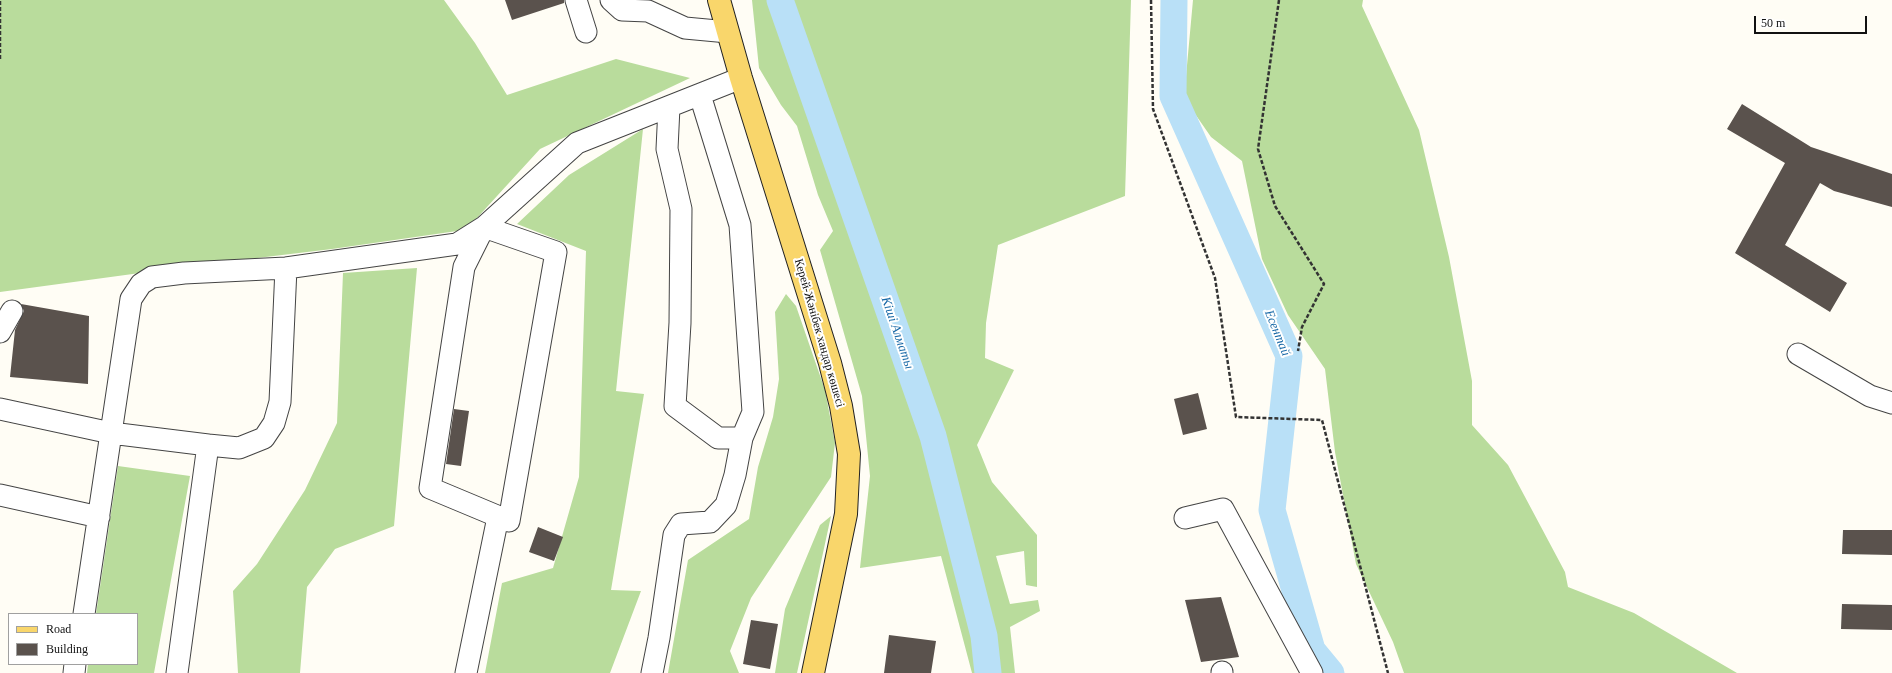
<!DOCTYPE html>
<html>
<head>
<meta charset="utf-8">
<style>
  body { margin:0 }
  #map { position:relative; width:1892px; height:673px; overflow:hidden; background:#fffdf5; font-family:Georgia,serif }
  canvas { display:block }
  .legend { position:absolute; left:8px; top:613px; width:130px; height:52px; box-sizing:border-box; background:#fff; border:1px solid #a0a0a0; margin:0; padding:5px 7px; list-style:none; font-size:12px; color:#111 }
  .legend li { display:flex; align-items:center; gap:8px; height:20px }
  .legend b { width:20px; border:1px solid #a0a0a0 }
  .scale { position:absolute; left:1754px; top:16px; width:113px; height:18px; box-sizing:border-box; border:2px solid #111; border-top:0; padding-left:5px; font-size:12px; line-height:14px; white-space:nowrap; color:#111; -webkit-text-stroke:3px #fff; paint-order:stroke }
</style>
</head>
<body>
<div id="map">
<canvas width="1892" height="673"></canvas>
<ul class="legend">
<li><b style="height:5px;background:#f9d66b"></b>Road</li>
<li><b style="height:11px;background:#5a524d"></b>Building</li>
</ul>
<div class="scale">50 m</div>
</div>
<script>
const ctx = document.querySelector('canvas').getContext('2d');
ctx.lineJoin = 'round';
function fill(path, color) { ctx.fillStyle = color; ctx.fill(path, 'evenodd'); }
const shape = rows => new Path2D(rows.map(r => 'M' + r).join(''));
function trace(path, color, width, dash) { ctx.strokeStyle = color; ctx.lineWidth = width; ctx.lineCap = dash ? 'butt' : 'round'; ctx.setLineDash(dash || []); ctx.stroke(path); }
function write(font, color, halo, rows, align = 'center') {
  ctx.font = font + ' Georgia,serif'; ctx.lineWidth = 4; ctx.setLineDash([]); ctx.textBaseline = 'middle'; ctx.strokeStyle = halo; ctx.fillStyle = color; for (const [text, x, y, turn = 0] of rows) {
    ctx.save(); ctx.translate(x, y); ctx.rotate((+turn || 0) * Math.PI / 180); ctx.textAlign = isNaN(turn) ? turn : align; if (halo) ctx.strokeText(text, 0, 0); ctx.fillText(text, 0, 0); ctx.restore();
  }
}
fill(shape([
  [0,0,444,0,475,43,507,95,616,59,690,78,540,149,476,219,457,231,332,249,199,265,0,292],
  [752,0,1131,0,1125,196,998,245,986,323,985,358,1014,370,977,445,992,482,1037,535,1037,587,1026,585,1024,551,996,556,1010,604,1038,600,1040,611,1010,627,1015,673,972,673,941,556,860,568,870,476,862,396,820,250,833,231,818,195,797,126,781,105,759,68],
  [1193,0,1363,0,1362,6,1419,130,1449,257,1472,381,1472,425,1508,465,1565,572,1568,587,1634,613,1737,673,1404,673,1393,642,1356,564,1335,452,1325,369,1288,315,1262,259,1242,161,1211,137,1184,98],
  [643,129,616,391,644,394,611,590,641,591,610,673,485,673,502,583,553,568,579,477,586,251,517,224,569,175],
  [417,268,394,526,335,549,307,587,300,673,238,673,233,591,257,564,305,490,337,423,343,273],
  [786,294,796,306,825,390,835,443,831,477,751,598,730,651,739,673,668,673,688,560,749,519,758,467,773,417,779,379,775,312],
  [118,466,190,476,154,673,87,673,88,664,137,664,137,614,96,614],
  [831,516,797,673,775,673,785,609,820,525]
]), '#b9dc9c');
trace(shape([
  [780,0,933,436,984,636,988,673],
  [1174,0,1173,96,1289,356,1272,510,1312,650,1331,673]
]), '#b9e0f7', 27);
fill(shape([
  [505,0,564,0,564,3,512,20],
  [1742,104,1811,147,1892,174,1892,207,1834,191,1820,183,1785,245,1847,283,1830,312,1735,253,1785,163,1727,129],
  [21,304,89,316,88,384,10,377,15,330,24,311],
  [1198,393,1207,429,1183,435,1174,399],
  [454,409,469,411,461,466,446,464],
  [538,527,563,537,554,561,529,552],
  [1843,530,1892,530,1892,555,1842,554],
  [1221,597,1239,657,1201,662,1185,600],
  [1842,604,1892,605,1892,630,1841,629],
  [751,620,778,624,770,669,743,664],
  [889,635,936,641,931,673,884,673]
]), '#5a524d');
const minor = shape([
  [576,0,586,32],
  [611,0,622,10,648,11,685,28,728,32],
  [669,107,667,149,681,209,680,323,675,406,718,438,742,438],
  [484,227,556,252,509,521,430,488,464,267,484,227],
  [0,332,12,311],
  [1798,354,1870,396,1892,403],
  [0,409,111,433,208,445,239,448,264,438,274,423,280,402,286,268],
  [0,495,99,517],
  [1185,518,1223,509,1312,673],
  [84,614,131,299,141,284,152,277,184,273,286,268,457,244,484,227,577,143,741,78],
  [1222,672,1222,673],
  [74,673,75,664],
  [177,673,208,445],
  [466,673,498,517],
  [652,673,659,638,674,535,681,524,710,522,726,505,735,475,742,438,753,412,740,225,700,95]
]);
const major = shape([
  [719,0,741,78,830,363,841,406,849,454,846,514,813,673]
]);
trace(minor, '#444', 23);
trace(major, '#222', 24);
trace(shape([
  [1151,0,1153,109,1215,278,1236,417,1322,420,1388,673],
  [1279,0,1258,149,1275,206,1324,284,1302,327,1298,351],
  [0,59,0,0]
]), '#333', 2.5, [4, 2]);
trace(minor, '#fff', 21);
trace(major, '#f9d66b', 22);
write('12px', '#111', '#fff', [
  ["Керей-Жәнібек хандар көшесі",819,333,74]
]);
write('italic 13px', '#1768a6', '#fff', [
  ["Кіші Алматы",897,333,71],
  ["Есентай",1277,333,68]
]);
</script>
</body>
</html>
